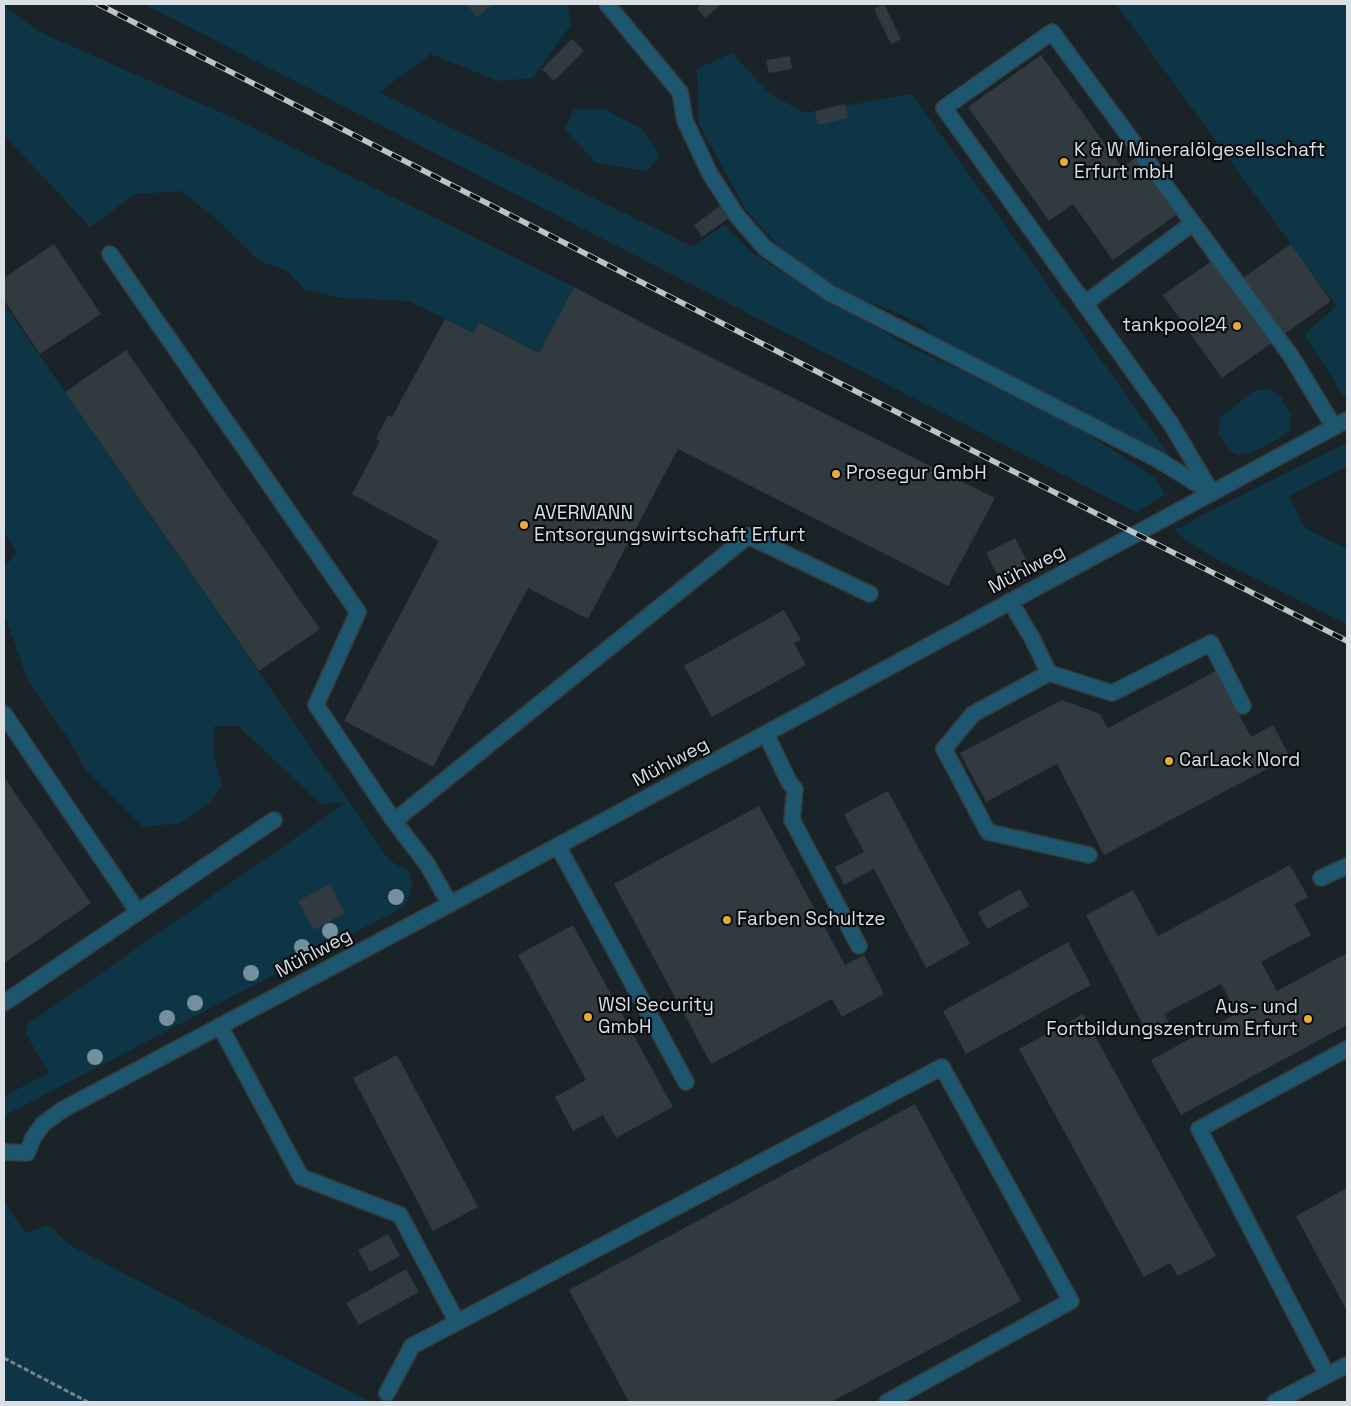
<!DOCTYPE html>
<html>
<head>
<meta charset="utf-8">
<style>
  body { margin:0 }
  #map { position:relative; width:1351px; height:1406px; overflow:hidden; background:#1a2327; font-family:"Space Grotesk",sans-serif }
  canvas { display:block }
  .frame { position:absolute; inset:0; border:5px solid #d9dfe2; pointer-events:none }
</style>
</head>
<body>
<div id="map">
<canvas width="1351" height="1406"></canvas>
<div class="frame"></div>
</div>
<script>
const ctx = document.querySelector('canvas').getContext('2d');
ctx.lineJoin = 'round';
function fill(path, color) { ctx.fillStyle = color; ctx.fill(path, 'evenodd'); }
const shape = rows => new Path2D(rows.map(r => 'M' + r).join(''));
function trace(path, color, width, dash) { ctx.strokeStyle = color; ctx.lineWidth = width; ctx.lineCap = dash ? 'butt' : 'round'; ctx.setLineDash(dash || []); ctx.stroke(path); }
function write(font, color, halo, rows, align = 'center') {
  ctx.font = font + ' "Space Grotesk",sans-serif'; ctx.lineWidth = 4.5; ctx.setLineDash([]); ctx.textBaseline = 'middle'; ctx.strokeStyle = halo; ctx.fillStyle = color; for (const [text, x, y, turn = 0] of rows) {
    ctx.save(); ctx.translate(x, y); ctx.rotate((+turn || 0) * Math.PI / 180); ctx.textAlign = isNaN(turn) ? turn : align; if (halo) ctx.strokeText(text, 0, 0); ctx.fillText(text, 0, 0); ctx.restore();
  }
}
fill(shape([
  [144,4,474,4,484,7,487,4,567,4,572,23,533,78,498,81,431,54,379,92,693,247,724,225,753,253,792,278,910,347,1064,419,1156,478,1165,495,1136,512],
  [1116,4,1347,4,1347,396,1344,397,1305,334,1336,306],
  [4,6,40,32,231,117,574,287,539,353,480,322,473,333,408,301,341,298,304,289,286,270,260,261,212,215,180,191,136,194,90,227,4,135],
  [732,53,770,94,805,113,912,94,1171,458,1062,402,945,347,921,324,891,310,857,298,788,257,746,210,699,124,697,69],
  [574,109,604,109,642,129,660,156,647,171,596,163,565,129],
  [4,304,389,860,410,872,412,886,408,900,402,908,4,1116,4,1096,49,1073,26,1034,28,1024,347,802,321,804,238,726,214,726,213,755,222,784,210,803,180,823,143,827,86,770,66,735,28,681,4,613,4,568,16,553,4,532],
  [1269,389,1281,397,1290,413,1290,430,1280,438,1251,453,1238,455,1227,448,1219,433,1220,418,1253,391],
  [1347,443,1347,466,1289,496,1305,528,1347,549,1347,624,1209,555,1184,539,1175,530,1204,514],
  [4,1201,25,1233,48,1225,70,1245,370,1402,4,1402]
]), '#0e3546');
fill(shape([
  [469,4,493,4,477,17,467,5],
  [702,4,722,4,705,18,697,8],
  [884,4,901,39,891,44,874,9],
  [572,39,584,51,554,81,542,69],
  [1041,55,1122,168,1138,156,1179,213,1113,260,1073,204,1049,221,968,107],
  [790,56,792,69,769,73,766,60],
  [845,104,848,118,818,125,815,111],
  [720,206,729,218,702,237,694,225],
  [54,244,101,314,40,354,4,300,4,278],
  [1291,244,1331,301,1222,378,1163,295,1213,260,1232,286],
  [574,287,658,331,995,498,948,586,678,449,588,619,528,588,433,767,344,721,439,541,352,494,380,441,376,439,388,415,392,417,445,319,473,333,479,322,539,353],
  [126,350,320,629,259,671,65,392],
  [1015,538,1029,565,1000,580,986,553],
  [784,610,801,640,794,643,806,665,712,717,684,666],
  [1216,671,1251,737,1273,725,1290,757,1104,855,1057,764,986,802,960,753,1062,700,1100,714,1108,728],
  [4,777,91,903,4,963],
  [888,791,970,944,926,968,874,869,844,885,835,867,864,852,844,814],
  [759,806,845,965,864,955,884,994,842,1017,832,999,711,1064,614,884],
  [1290,865,1308,897,1294,904,1311,935,1261,962,1277,991,1347,953,1347,1025,1181,1115,1151,1060,1237,1013,1221,984,1164,1014,1171,1026,1161,1031,1143,1025,1086,915,1133,890,1158,936],
  [330,884,345,913,314,930,298,901],
  [1020,889,1029,906,987,929,978,912],
  [573,925,673,1107,616,1138,603,1115,573,1131,555,1097,586,1080,518,955],
  [1068,942,1091,985,966,1054,943,1011],
  [1083,1014,1216,1256,1178,1276,1170,1263,1144,1277,1019,1049],
  [397,1055,478,1207,433,1231,353,1078],
  [915,1104,1021,1301,831,1402,629,1402,569,1290],
  [1347,1188,1347,1311,1296,1216],
  [388,1234,400,1256,370,1272,358,1250],
  [406,1269,419,1292,359,1325,346,1303]
]), '#313a3f');
const lane = shape([
  [607,4,680,92,685,121,710,174,737,216,765,248,830,293,1157,459,1209,491],
  [110,254,358,612,316,705,394,821,427,864,450,904],
  [1084,304,1193,223],
  [1212,493,1171,424,944,108,1052,32,1291,356,1334,427],
  [1010,601,1032,638,1049,673,1112,693,1211,643,1243,706],
  [1049,673,973,714,944,749,988,832,1089,855],
  [4,714,138,912],
  [766,734,789,782,795,789,792,820,859,946],
  [394,821,748,536,870,594],
  [558,846,686,1082],
  [1321,878,1347,866],
  [4,1003,274,820],
  [220,1026,301,1177,400,1215,457,1322],
  [1327,1375,1199,1129,1347,1049],
  [387,1393,412,1346,942,1067,1071,1301,887,1402],
  [1275,1402,1347,1365]
]);
const street = shape([
  [4,1152,27,1153,33,1138,43,1124,62,1110,450,904,1347,420]
]);
trace(lane, '#353d41', 18);
trace(street, '#353d41', 18);
trace(shape([
  [4,1358,88,1402]
]), '#7c8387', 3, [5, 2.5]);
trace(lane, '#1d576f', 15);
trace(street, '#1d576f', 15);
const rail = shape([
  [98,4,637,280,1347,641]
]);
trace(rail, '#bec5c8', 5.5);
trace(rail, '#080b0d', 4, [11]);
ctx.fillStyle = '#75909d';
for (const [x, y] of [
  [396,897],
  [330,931],
  [302,947],
  [251,973],
  [195,1003],
  [167,1018],
  [95,1057]
]) { ctx.beginPath(); ctx.arc(x, y, 8, 0, 2 * Math.PI); ctx.fill(); }
for (const [x, y, r, color] of [
  [1064,162,5,"#e7ac37"],
  [1237,326,5,"#e7ac37"],
  [836,474,5,"#e7ac37"],
  [524,525,5,"#e7ac37"],
  [1169,761,5,"#e7ac37"],
  [727,920,5,"#e7ac37"],
  [588,1017,5,"#e7ac37"],
  [1308,1019,5,"#e7ac37"]
]) { const dot = new Path2D(); dot.arc(x, y, r, 0, 2 * Math.PI); ctx.fillStyle = color; ctx.fill(dot); trace(dot, '#080b0d', 2); }
write('19px', '#d9dfe2', '#080b0d', [
  ["K & W Mineralölgesellschaft",1074,151],
  ["Erfurt mbH",1074,173],
  ["tankpool24",1227,326,"right"],
  ["Prosegur GmbH",846,474],
  ["AVERMANN",534,514],
  ["Entsorgungswirtschaft Erfurt",534,536],
  ["CarLack Nord",1179,761],
  ["Farben Schultze",737,920],
  ["WSI Security",598,1006],
  ["GmbH",598,1028],
  ["Aus- und",1298,1008,"right"],
  ["Fortbildungszentrum Erfurt",1298,1030,"right"]
], 'left');
write('19px', '#d9dfe2', '#080b0d', [
  ["Mühlweg",1027,570,-28],
  ["Mühlweg",671,763,-28],
  ["Mühlweg",314,954,-28]
]);
</script>
</body>
</html>
